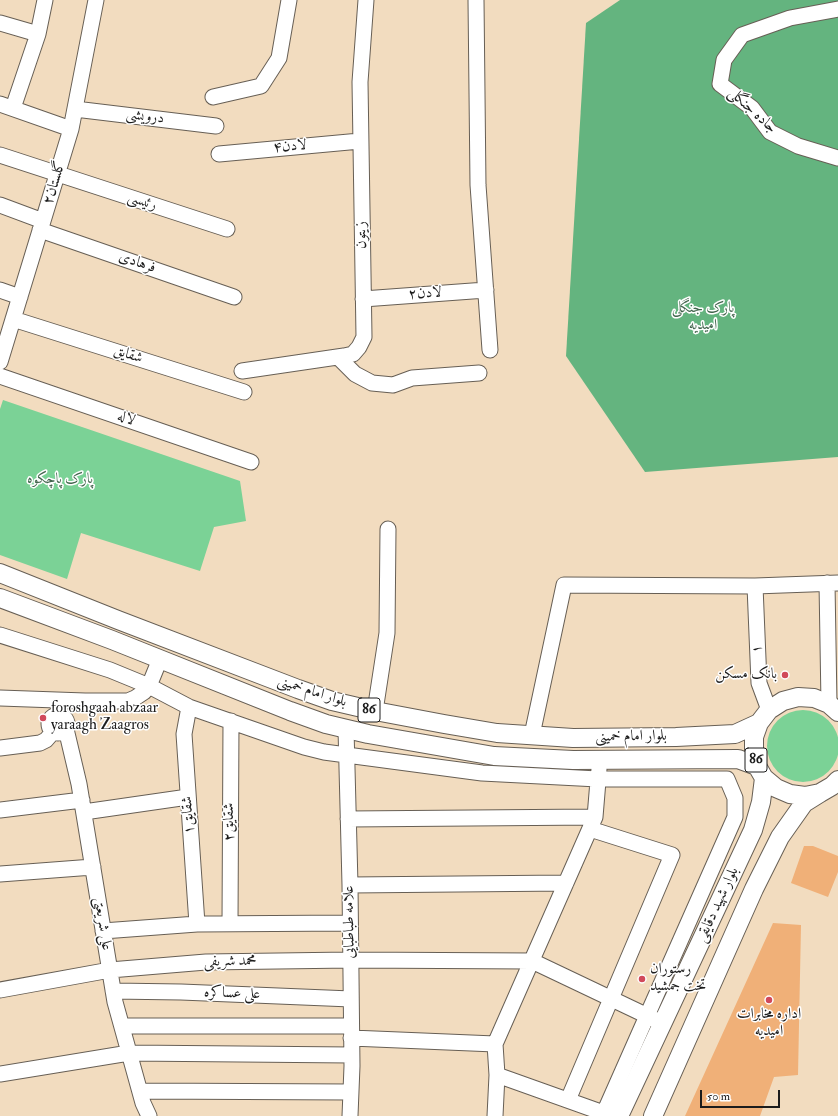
<!DOCTYPE html>
<html>
<head>
<meta charset="utf-8">
<style>
  body { margin:0 }
  #map { position:relative; width:838px; height:1116px; overflow:hidden; background:#f2dcbf; font-family:"IM FELL Double Pica",serif }
  canvas { display:block }
  .scale { position:absolute; left:700px; top:1090px; width:80px; height:18px; box-sizing:border-box; border:2px solid #1c1c1c; border-top:0; padding-left:5px; font-size:12px; line-height:14px; white-space:nowrap; color:#1c1c1c; -webkit-text-stroke:3px #fff; paint-order:stroke }
</style>
</head>
<body>
<div id="map">
<canvas width="838" height="1116"></canvas>
<div class="scale">50 m</div>
</div>
<script>
const ctx = document.querySelector('canvas').getContext('2d');
ctx.lineJoin = 'round';
function fill(path, color) { ctx.fillStyle = color; ctx.fill(path, 'evenodd'); }
const shape = rows => new Path2D(rows.map(r => 'M' + r).join(''));
function trace(path, color, width, dash) { ctx.strokeStyle = color; ctx.lineWidth = width; ctx.lineCap = dash ? 'butt' : 'round'; ctx.setLineDash(dash || []); ctx.stroke(path); }
function write(font, color, halo, rows, align = 'center') {
  ctx.font = font + ' "IM FELL Double Pica",Amiri,serif'; ctx.lineWidth = 3; ctx.setLineDash([]); ctx.textBaseline = 'middle'; ctx.strokeStyle = halo; ctx.fillStyle = color; for (const [text, x, y, turn = 0] of rows) {
    ctx.save(); ctx.translate(x, y); ctx.rotate((+turn || 0) * Math.PI / 180); ctx.textAlign = isNaN(turn) ? turn : align; if (halo) ctx.strokeText(text, 0, 0); ctx.fillText(text, 0, 0); ctx.restore();
  }
}
fill(shape([
  [3,400,240,481,246,521,214,527,200,571,81,533,67,579,0,555,0,409],
  '767 746a36 36 0 1 1 72 0a36 36 0 1 1-72 0Z'
]), '#7bd296');
fill(shape([
  [620,0,838,0,838,457,645,472,566,356,586,23]
]), '#64b47f');
fill(shape([
  [804,846,813,846,838,856,838,872,828,897,791,883],
  [773,923,801,925,798,1075,774,1077,760,1116,685,1116]
]), '#f0b078');
const minor = shape([
  [476,0,478,185,490,350],
  [838,9,790,18,742,35,724,60,720,84,752,108,770,132,798,146,838,158],
  [0,23,38,34,13,108],
  [38,34,45,0],
  [213,97,261,86,279,58,289,0],
  [0,104,71,129],
  [75,109,216,126],
  [219,154,360,141],
  [0,155,227,229],
  [0,205,43,221],
  [40,230,234,297],
  [0,290,20,297],
  [363,299,486,290],
  [13,319,244,392],
  [338,357,355,374,372,383,393,385,412,378,479,373],
  [0,362,71,129,96,0],
  [242,371,344,356,353,354,359,347,364,337,360,82,366,0],
  [0,376,251,462],
  [827,583,829,704],
  [755,586,759,683,769,710],
  [0,635,110,670,149,686,189,707,304,747,324,752,482,773,598,779,727,779,735,798,735,817,604,1113],
  [0,698,85,701,128,701,135,698,144,692,149,686,160,659],
  [189,707,184,734,197,924],
  [375,711,387,633,388,529],
  '49 724a9 9 0 1 1 18 0a9 9 0 1 1-18 0Z',
  [66,729,79,784,115,1002,143,1103,149,1116],
  [346,729,350,885,352,1066,350,1116],
  [532,735,564,585,755,586,838,583],
  [0,748,40,743,46,740,53,732],
  [0,810,82,800],
  [84,812,188,797],
  [348,819,595,817],
  [0,874,93,867],
  [350,885,566,883],
  [230,923,231,721],
  [103,931,197,924,350,923],
  [0,990,110,970,206,962,350,960,532,961,656,1020],
  [113,991,181,992,351,999],
  [122,1026,351,1026],
  [351,1038,495,1044],
  [0,1074,129,1053,351,1055],
  [497,1075,612,1116],
  [140,1091,351,1092],
  [568,1100,672,855,590,829],
  [495,1116,497,1075,495,1044,595,817,599,769]
]);
const major = shape([
  [0,573,118,620,298,689,332,701,375,711,444,724,497,733,573,738,676,737,735,734,759,723],
  [0,598,112,640,290,711,326,724,368,734,494,756,573,760,738,759,757,766],
  [838,712,829,704,814,698,798,697,783,701,769,710,759,723,754,737,754,752,757,766,764,778,776,788,790,794,805,796,820,793,832,786,838,780],
  [619,1116,753,830,761,802,764,778],
  [653,1116,754,889,780,837,804,803,820,793]
]);
trace(minor, '#675f55', 17);
trace(major, '#675f55', 20);
trace(minor, '#fff', 15);
trace(major, '#fff', 18);
for (const [x, y, r, color] of [
  [785,675,4,"#d1495b"],
  [43,718,4,"#d1495b"],
  [642,979,4,"#d1495b"],
  [769,1000,4,"#d1495b"]
]) { const dot = new Path2D(); dot.arc(x, y, r, 0, 2 * Math.PI); ctx.fillStyle = color; ctx.fill(dot); trace(dot, '#fff', 1.5); }
for (const [x, y, w] of [
  [369,710,22],
  [756,760,22]
]) { const box = new Path2D(); box.roundRect(x - w / 2, y - 12, w, 24, 3); ctx.fillStyle = '#fff'; ctx.fill(box); trace(box, '#1c1c1c', 1); }
write('bold 14px', '#1c1c1c', null, [
  ["86",369,710],
  ["86",756,760]
]);
write('15px', '#1c1c1c', '#fff', [
  ["جاده جنگلی",752,111,42],
  ["درویشی",145,117,7],
  ["لادن۴",290,147,-5],
  ["گلستان۲",55,183,-73],
  ["رئیسی",142,202,18],
  ["زیتون",362,235,-91],
  ["فرهادی",137,263,19],
  ["لادن۲",425,294,-4],
  ["شقایق",128,355,18],
  ["لاله",126,419,19],
  ["۱",758,649,-92],
  ["بلوار امام خمینی",312,692,18],
  ["بلوار امام خمینی",631,737,-1],
  ["شقایق۱",189,815,-94],
  ["شقایق۲",230,822,-90],
  ["بلوار شهید دقایقی",718,905,-65],
  ["علامه طباطبایی",350,922,-91],
  ["علی شریعتی",102,924,81],
  ["محمد شریفی",230,962,-1],
  ["علی عساکره",232,994,2]
]);
write('15px', '#42654d', '#fff', [
  ["پارک جنگلی",703,309],
  ["امیدیه",703,326],
  ["پارک پاچکوه",60,480]
]);
write('15px', '#1c1c1c', '#fff', [
  ["بانک مسکن",777,675,"right"],
  ["foroshgaah abzaar",51,709],
  ["yaraagh Zaagros",51,726],
  ["رستوران",650,970],
  ["تخت جمشید",650,987],
  ["اداره مخابرات",769,1015,"center"],
  ["امیدیه",769,1032,"center"]
], 'left');
</script>
</body>
</html>
